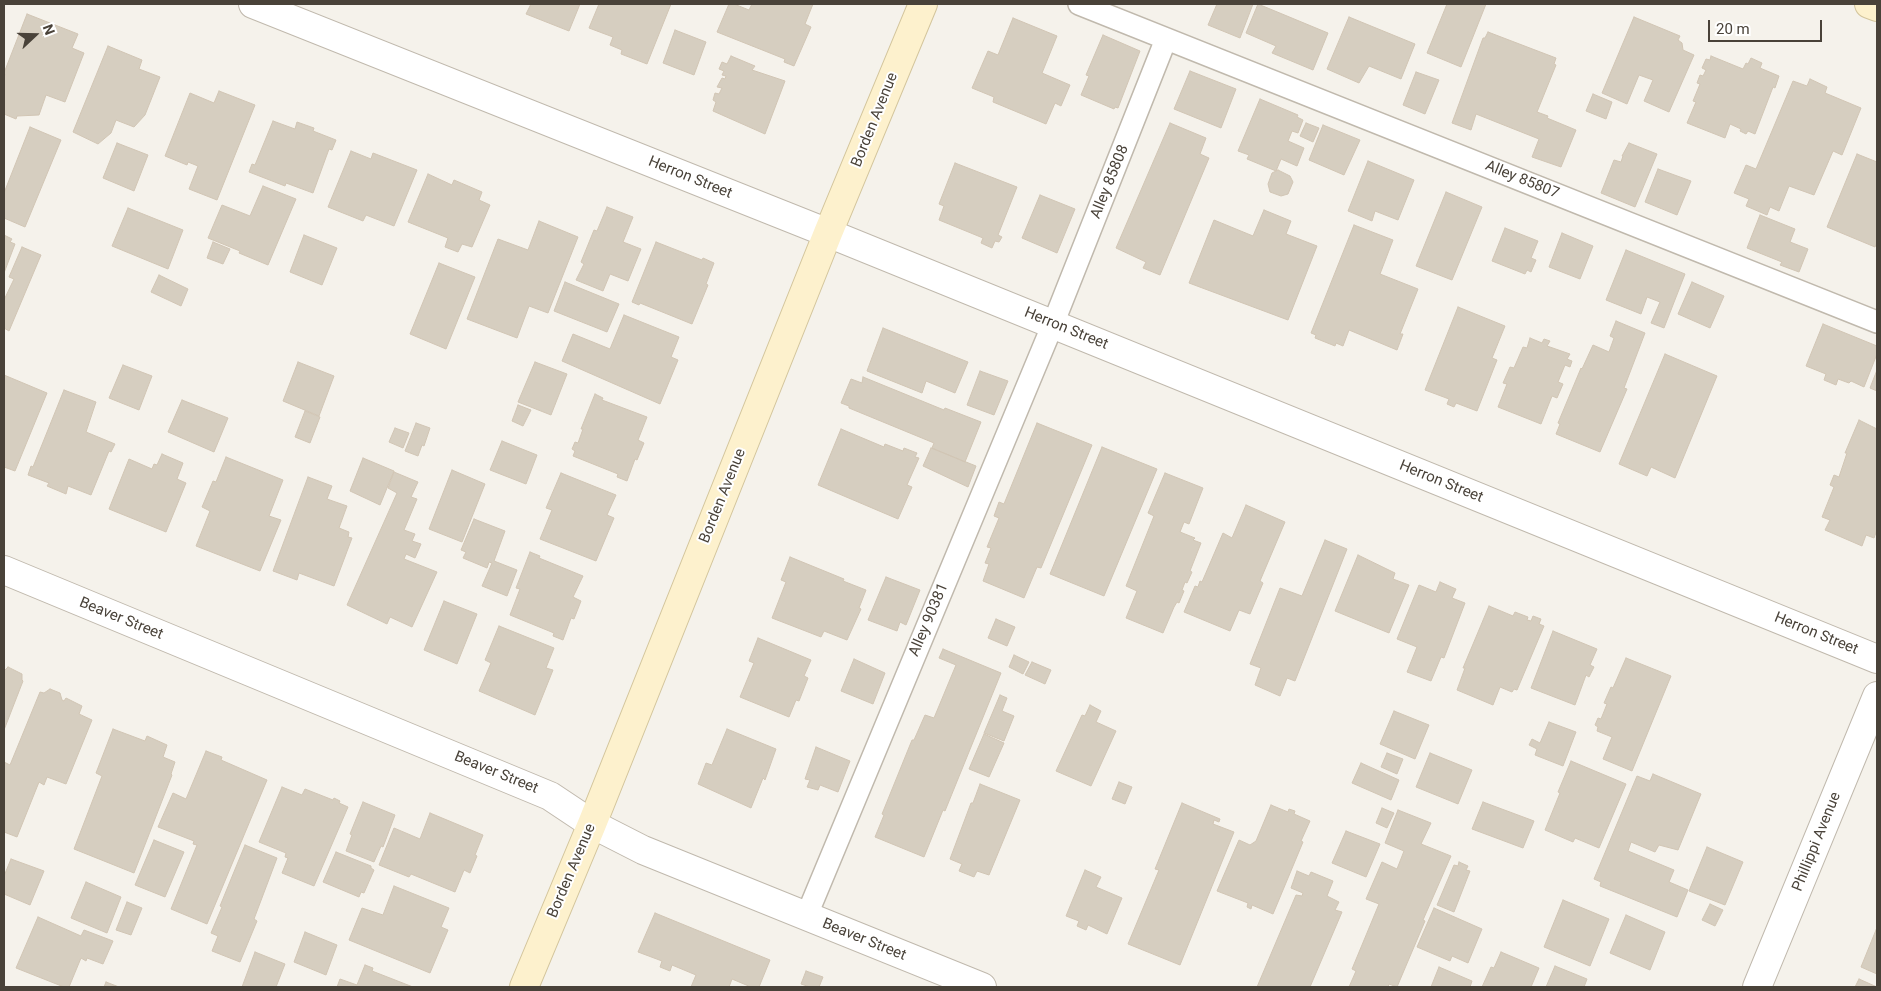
<!DOCTYPE html>
<html>
<head>
<meta charset="utf-8">
<style>
  body { margin:0 }
  #map { position:relative; width:1881px; height:991px; overflow:hidden; background:#f5f2eb; font-family:Roboto,sans-serif }
  canvas { display:block }
  .frame { position:absolute; inset:0; border:5px solid #494239; pointer-events:none }
  .north { position:absolute; left:10px; top:10px; width:50px; height:50px; -webkit-text-stroke:4px #fff; paint-order:stroke; rotate:69deg; font-size:14px; font-weight:700; line-height:20px; text-align:center; color:#494239 }
  .north::after { content:''; display:block; margin:auto; width:18px; height:22px; background:#494239; clip-path:polygon(50% 0,100% 100%,50% 72%,0 100%) }
  .scale { position:absolute; left:1708px; top:20px; width:114px; height:22px; box-sizing:border-box; border:2px solid #494239; border-top:0; padding-left:6px; font-size:15px; line-height:18px; white-space:nowrap; color:#494239; -webkit-text-stroke:4px #fff; paint-order:stroke }
</style>
</head>
<body>
<div id="map">
<canvas width="1881" height="991"></canvas>
<div class="frame"></div>
<div class="north">N</div>
<div class="scale">20 m</div>
</div>
<script>
const ctx = document.querySelector('canvas').getContext('2d');
ctx.lineJoin = 'round';
function fill(path, color) { ctx.fillStyle = color; ctx.fill(path, 'evenodd'); }
const shape = rows => new Path2D(rows.map(r => 'M' + r).join(''));
function trace(path, color, width, dash) { ctx.strokeStyle = color; ctx.lineWidth = width; ctx.lineCap = dash ? 'butt' : 'round'; ctx.setLineDash(dash || []); ctx.stroke(path); }
function write(font, color, halo, rows, align = 'center') {
  ctx.font = font + ' Roboto,sans-serif'; ctx.lineWidth = 4; ctx.setLineDash([]); ctx.textBaseline = 'middle'; ctx.strokeStyle = halo; ctx.fillStyle = color; for (const [text, x, y, turn = 0] of rows) {
    ctx.save(); ctx.translate(x, y); ctx.rotate((+turn || 0) * Math.PI / 180); ctx.textAlign = isNaN(turn) ? turn : align; if (halo) ctx.strokeText(text, 0, 0); ctx.fillText(text, 0, 0); ctx.restore();
  }
}
const building = shape([
  [531,4,580,4,569,31,526,14,531,4],
  [599,4,671,4,647,64,621,54,622,50,610,45,613,37,589,28,599,4],
  [729,4,734,4,749,10,752,4,813,4,805,24,811,27,794,66,784,62,785,59,717,32,729,4],
  [1217,4,1253,4,1240,38,1208,25,1217,4],
  [1258,4,1328,33,1313,70,1272,53,1276,46,1246,33,1258,4],
  [1447,4,1486,4,1461,67,1427,53,1447,4],
  [27,14,78,34,72,48,84,53,65,102,46,95,39,115,17,116,16,119,4,114,4,78,5,74,4,73,27,14],
  [1349,17,1415,44,1401,79,1369,66,1359,83,1327,69,1349,17],
  [1634,17,1680,36,1678,40,1682,43,1683,50,1694,55,1669,112,1644,101,1653,80,1639,75,1627,104,1602,93,1634,17],
  [1013,18,1057,36,1042,73,1070,85,1061,106,1055,103,1046,124,993,102,994,97,972,88,988,51,998,55,1013,18],
  [675,30,706,42,694,75,663,63,675,30],
  [1488,32,1556,58,1554,64,1556,65,1537,112,1548,116,1547,118,1576,130,1561,167,1532,157,1539,139,1476,114,1471,130,1452,123,1483,38,1485,38,1488,32],
  [1103,35,1140,51,1118,108,1115,107,1114,109,1081,95,1089,76,1086,75,1103,35],
  [108,46,142,60,139,69,160,77,145,115,134,127,116,120,111,133,98,144,73,132,108,46],
  [731,56,755,66,752,70,785,81,765,134,713,111,716,102,713,100,715,93,719,94,722,88,717,87,722,78,725,79,726,76,722,75,724,71,719,69,722,62,727,64,731,56],
  [1711,56,1743,69,1746,63,1748,64,1751,58,1762,63,1760,68,1779,76,1775,88,1773,87,1755,134,1748,131,1746,134,1740,131,1741,129,1730,124,1725,138,1687,123,1696,102,1693,101,1700,84,1697,83,1700,75,1703,76,1706,70,1702,68,1706,59,1710,60,1711,56],
  [1190,71,1236,89,1221,128,1174,109,1190,71],
  [1416,72,1439,80,1425,114,1403,105,1416,72],
  [1810,79,1827,87,1825,93,1861,108,1842,155,1833,151,1814,195,1789,186,1779,211,1770,207,1767,215,1746,206,1749,199,1734,193,1746,165,1756,169,1793,81,1807,86,1810,79],
  [219,91,255,105,217,200,189,189,198,166,188,162,187,165,165,156,190,93,214,103,219,91],
  [1593,94,1612,102,1606,119,1586,111,1593,94],
  [1260,99,1298,115,1297,117,1303,120,1298,133,1292,131,1288,141,1304,148,1297,166,1281,159,1276,171,1247,159,1249,155,1238,151,1260,99],
  [273,121,295,129,297,122,314,128,313,131,336,140,332,150,329,149,313,193,286,183,285,186,249,172,252,164,255,165,273,121],
  [1170,123,1206,138,1200,154,1209,158,1160,275,1143,268,1146,262,1116,248,1170,123],
  [1306,123,1319,128,1313,142,1300,136,1306,123],
  [1323,125,1360,140,1344,175,1309,160,1323,125],
  [30,127,61,140,25,227,4,218,4,193,30,127],
  [117,143,148,155,134,191,103,178,117,143],
  [1629,143,1657,154,1635,207,1601,193,1614,160,1621,162,1623,156,1622,156,1629,143],
  [351,151,371,159,373,153,417,170,394,226,366,215,363,221,328,207,351,151],
  [1857,154,1877,162,1877,242,1875,247,1827,227,1857,154],
  [1368,161,1414,180,1398,220,1375,211,1372,221,1348,211,1368,161],
  [955,163,1017,187,998,235,1002,237,999,242,995,241,992,248,981,243,983,238,939,220,944,206,939,204,955,163],
  [1658,169,1691,181,1677,215,1645,202,1658,169],
  [1278,170,1290,176,1293,182,1288,194,1281,196,1270,192,1268,184,1272,173,1278,170],
  [428,174,452,185,454,180,482,192,479,200,490,205,472,247,462,244,458,252,445,247,448,238,408,222,428,174],
  [263,186,296,199,268,265,239,253,240,251,208,238,222,205,250,216,263,186],
  [1446,192,1482,207,1452,280,1416,266,1446,192],
  [1040,195,1075,209,1057,253,1022,238,1040,195],
  [607,207,633,217,623,242,641,249,628,281,610,274,603,291,576,280,584,264,581,262,594,230,597,231,607,207],
  [128,208,183,230,168,269,112,246,128,208],
  [1264,210,1291,221,1286,234,1317,246,1288,320,1189,283,1214,220,1253,236,1264,210],
  [1760,215,1795,229,1790,242,1808,249,1799,272,1780,265,1782,262,1747,248,1760,215],
  [539,221,578,237,548,313,529,306,517,338,467,319,498,239,528,250,539,221],
  [1354,225,1393,240,1380,274,1418,289,1400,334,1403,334,1397,350,1349,330,1343,346,1336,343,1335,346,1315,338,1316,335,1311,333,1354,225],
  [1505,228,1538,241,1531,258,1536,260,1531,272,1527,270,1525,274,1492,261,1505,228],
  [1562,233,1593,246,1580,279,1549,267,1562,233],
  [4,235,12,239,10,242,15,244,4,273,4,235],
  [304,235,337,248,322,285,290,272,304,235],
  [213,242,230,249,223,264,207,258,213,242],
  [656,242,702,260,703,258,714,263,706,284,708,285,692,324,640,303,639,305,632,302,656,242],
  [22,247,41,255,9,331,4,328,4,300,14,279,9,277,22,247],
  [1626,250,1685,274,1664,328,1651,323,1660,302,1647,297,1641,314,1606,300,1626,250],
  [439,263,475,277,446,349,410,334,439,263],
  [159,275,188,289,181,306,151,292,159,275],
  [565,282,619,304,607,332,554,311,565,282],
  [1692,282,1724,296,1710,328,1678,314,1692,282],
  [1458,307,1505,326,1492,358,1497,360,1477,411,1456,403,1454,407,1447,404,1449,399,1425,390,1458,307],
  [624,315,679,337,671,357,678,360,660,404,562,361,573,334,610,349,624,315],
  [1616,321,1645,333,1624,388,1627,389,1600,452,1556,434,1560,424,1558,423,1581,368,1582,369,1593,345,1609,352,1614,338,1610,336,1616,321],
  [1823,324,1877,346,1877,354,1864,387,1851,381,1849,383,1838,379,1836,385,1824,380,1826,374,1806,366,1823,324],
  [883,328,968,362,955,393,926,381,922,393,867,371,883,328],
  [1530,338,1542,343,1544,339,1550,341,1547,346,1570,354,1567,359,1572,361,1570,367,1565,365,1558,382,1563,384,1557,398,1552,396,1541,424,1498,407,1507,384,1503,383,1510,367,1514,368,1523,347,1527,348,1530,338],
  [1665,354,1717,376,1675,478,1651,467,1647,476,1619,464,1665,354],
  [298,362,334,376,319,416,283,401,298,362],
  [535,362,567,374,551,415,518,402,535,362],
  [123,365,152,376,139,410,109,398,123,365],
  [1877,370,1877,391,1870,388,1877,370],
  [980,371,1008,381,994,415,967,405,980,371],
  [4,375,47,393,15,471,4,467,4,375],
  [863,377,944,410,945,408,981,422,965,462,932,448,934,443,849,408,849,406,841,403,851,379,862,383,863,377],
  [64,390,96,402,86,432,115,444,111,452,109,451,91,495,68,486,66,494,47,486,49,483,28,475,31,466,33,467,64,390],
  [595,394,603,398,602,400,647,417,638,440,644,443,637,460,635,459,627,481,617,477,618,474,573,456,575,451,572,449,575,442,578,443,583,429,581,429,595,394],
  [182,400,228,418,214,452,168,432,182,400],
  [518,405,531,410,523,426,512,421,518,405],
  [305,411,320,417,310,443,295,437,305,411],
  [1859,420,1877,429,1877,530,1874,538,1866,535,1862,546,1825,530,1830,520,1822,517,1834,487,1830,485,1834,475,1839,477,1847,453,1845,453,1859,420],
  [416,423,430,428,424,446,422,445,418,456,405,451,416,423],
  [1037,423,1092,445,1041,568,1037,567,1024,598,983,581,989,564,985,563,991,548,987,547,999,518,994,516,999,502,1004,504,1037,423],
  [395,428,409,433,403,448,389,442,395,428],
  [841,429,884,447,885,444,903,451,904,448,917,453,915,457,919,458,907,485,912,487,898,519,818,485,841,429],
  [502,441,537,455,526,484,490,470,502,441],
  [1102,447,1157,469,1104,596,1050,574,1102,447],
  [931,448,976,466,968,487,923,466,931,448],
  [162,454,183,463,177,479,186,483,166,532,109,509,129,459,152,469,154,464,157,465,162,454],
  [226,457,283,480,269,516,281,520,260,571,196,546,210,511,202,507,213,481,216,482,226,457],
  [363,458,394,471,380,505,350,491,363,458],
  [452,470,485,484,462,542,429,529,452,470],
  [394,472,418,482,411,497,417,499,404,530,415,534,412,541,421,544,415,558,406,554,404,559,437,572,412,627,390,617,387,624,347,605,397,493,388,488,394,472],
  [561,473,616,495,607,515,614,518,596,561,540,539,552,510,546,508,561,473],
  [1165,473,1203,488,1189,524,1184,522,1180,532,1195,538,1193,540,1201,543,1190,571,1192,572,1187,583,1185,582,1182,590,1184,591,1179,603,1177,602,1174,607,1163,633,1126,618,1137,591,1126,586,1154,516,1148,513,1165,473],
  [308,477,332,486,327,499,347,506,339,528,349,532,348,537,352,538,334,586,299,573,297,580,273,571,308,477],
  [1246,505,1285,522,1260,581,1263,583,1250,614,1239,610,1230,631,1184,612,1195,586,1198,587,1200,581,1202,582,1223,533,1232,538,1246,505],
  [474,519,505,531,494,561,517,570,507,596,482,586,492,563,489,562,487,568,463,558,466,552,461,550,474,519],
  [1325,540,1347,549,1295,681,1287,678,1280,696,1255,685,1261,668,1250,664,1280,588,1302,596,1325,540],
  [530,552,540,556,539,558,583,576,573,597,581,601,574,619,571,618,563,640,553,636,554,633,510,615,520,589,516,588,530,552],
  [1358,555,1395,573,1393,579,1409,585,1389,633,1335,611,1358,555],
  [790,557,844,579,843,581,866,590,859,608,861,609,847,640,824,631,821,637,772,618,786,582,781,580,790,557],
  [886,577,920,590,906,625,900,622,897,631,868,620,886,577],
  [1440,582,1456,589,1452,598,1465,603,1444,658,1441,657,1431,681,1407,672,1417,647,1397,639,1419,585,1436,592,1440,582],
  [444,601,477,614,457,664,424,650,444,601],
  [1489,606,1513,616,1515,612,1528,617,1527,620,1531,621,1533,616,1541,619,1539,624,1544,626,1517,690,1514,689,1512,692,1500,687,1493,705,1457,690,1465,668,1463,668,1489,606],
  [996,619,1015,627,1007,646,988,638,996,619],
  [499,626,554,648,546,668,553,670,535,715,479,691,491,663,485,660,499,626],
  [1553,631,1597,649,1590,665,1594,667,1589,677,1586,675,1575,705,1531,688,1553,631],
  [758,638,811,660,804,676,808,678,799,701,796,700,789,717,740,697,754,663,749,661,758,638],
  [943,649,1001,673,945,811,943,810,924,857,875,837,884,815,882,814,912,740,914,740,925,715,934,718,956,665,939,658,943,649],
  [1014,655,1029,662,1023,674,1009,667,1014,655],
  [1626,658,1671,676,1632,771,1603,759,1612,737,1597,731,1598,727,1595,725,1598,718,1601,719,1607,704,1604,703,1611,687,1613,688,1626,658],
  [854,659,885,673,873,704,841,691,854,659],
  [1032,662,1051,670,1045,684,1025,675,1032,662],
  [8,667,22,674,22,680,23,681,4,730,4,671,8,667],
  [50,689,60,693,62,700,64,701,66,698,82,706,79,714,92,720,66,784,47,777,44,785,39,782,17,837,4,832,4,762,10,765,40,692,44,693,50,689],
  [1000,695,1007,698,1002,711,1014,716,1004,741,984,733,1000,695],
  [1090,705,1101,711,1096,722,1116,731,1091,786,1056,771,1082,715,1085,716,1090,705],
  [1394,711,1429,725,1415,759,1380,744,1394,711],
  [1549,722,1576,732,1563,766,1535,755,1537,749,1529,745,1532,739,1540,743,1549,722],
  [113,729,145,741,147,736,167,745,163,757,175,762,171,774,172,775,134,873,74,849,102,776,96,773,113,729],
  [727,729,776,749,765,780,763,778,751,808,698,784,706,763,712,765,727,729],
  [984,734,1004,743,989,777,969,769,984,734],
  [816,747,850,761,838,792,820,785,818,790,807,787,810,780,805,779,816,747],
  [206,751,222,757,221,760,267,780,207,924,171,909,197,845,193,844,194,841,158,827,173,793,186,799,206,751],
  [1387,753,1403,759,1397,774,1381,767,1387,753],
  [1430,753,1472,770,1458,804,1416,787,1430,753],
  [1571,761,1626,784,1599,848,1575,838,1573,842,1545,830,1560,793,1558,792,1571,761],
  [1361,763,1399,780,1391,800,1352,783,1361,763],
  [1653,774,1701,794,1678,850,1659,845,1655,852,1631,842,1628,851,1674,870,1669,882,1688,890,1677,917,1600,886,1601,882,1594,879,1637,776,1650,781,1653,774],
  [1119,782,1132,787,1125,804,1112,799,1119,782],
  [980,784,1020,800,989,875,977,871,974,877,959,871,962,864,950,859,971,803,973,803,980,784],
  [282,787,302,795,305,789,333,800,334,798,340,801,339,803,348,807,314,886,282,873,288,858,285,857,286,853,259,842,282,787],
  [363,802,395,815,383,847,381,846,374,862,346,851,352,835,350,834,363,802],
  [1483,802,1534,821,1523,848,1472,829,1483,802],
  [1182,803,1220,819,1219,822,1214,820,1213,824,1234,832,1180,965,1128,944,1159,870,1155,869,1182,803],
  [1271,805,1288,812,1289,809,1295,811,1294,814,1310,821,1301,841,1303,842,1273,914,1252,905,1251,909,1247,907,1248,903,1217,891,1239,840,1250,845,1256,841,1271,805],
  [1382,808,1394,813,1387,828,1376,823,1382,808],
  [1398,810,1431,823,1421,844,1451,856,1423,920,1425,921,1397,987,1389,984,1388,987,1349,987,1356,971,1352,969,1379,904,1366,899,1382,862,1397,869,1404,851,1385,843,1398,810],
  [430,813,483,835,475,855,477,856,470,873,464,870,455,892,411,874,409,877,379,865,394,828,420,839,430,813],
  [1346,831,1380,844,1366,877,1332,863,1346,831],
  [154,840,184,852,165,897,135,885,154,840],
  [245,845,277,858,254,919,257,921,240,962,212,951,218,936,211,933,222,907,220,906,245,845],
  [1707,847,1743,862,1725,905,1689,891,1707,847],
  [336,852,371,866,371,868,374,870,364,893,361,892,359,897,323,882,336,852],
  [11,859,44,871,30,905,4,894,4,876,11,859],
  [1459,862,1468,866,1466,870,1470,871,1454,912,1437,905,1454,865,1458,866,1459,862],
  [1085,870,1101,877,1096,887,1122,898,1107,934,1088,925,1086,930,1077,926,1079,921,1066,916,1085,870],
  [1297,871,1309,876,1311,872,1333,881,1327,896,1339,902,1335,910,1342,912,1310,987,1257,987,1296,895,1302,896,1303,893,1291,888,1297,871],
  [86,882,121,897,107,933,71,918,86,882],
  [394,886,449,908,441,927,448,930,430,973,349,940,362,908,383,915,394,886],
  [1563,900,1609,919,1590,966,1544,947,1563,900],
  [127,902,142,908,131,935,116,930,127,902],
  [1710,904,1723,910,1715,926,1702,920,1710,904],
  [1434,908,1482,929,1468,963,1452,956,1450,961,1417,947,1434,908],
  [655,913,770,960,759,987,751,987,732,979,729,987,691,987,696,975,672,965,670,971,660,967,662,961,638,952,655,913],
  [1626,915,1665,932,1650,970,1610,953,1626,915],
  [38,917,81,936,84,930,113,941,103,964,87,958,86,961,81,958,69,987,64,987,16,968,38,917],
  [1876,930,1877,931,1877,974,1861,967,1876,930],
  [305,932,337,945,326,975,294,962,305,932],
  [255,952,285,964,276,987,242,987,255,952],
  [1501,952,1539,968,1531,987,1482,987,1491,967,1494,968,1501,952],
  [365,965,373,968,372,971,413,987,337,987,340,979,357,985,365,965],
  [1555,966,1587,979,1584,987,1546,987,1555,966],
  [1439,967,1472,981,1470,987,1431,987,1439,967],
  [806,971,823,977,819,987,810,987,801,984,806,971],
  [1859,979,1877,987,1855,987,1859,979],
  [106,982,119,987,104,987,106,982]
]);
fill(building, '#d6cec0');
trace(building, '#d1c5b4', 1);
const lane = shape([
  [1079,4,1877,322],
  [806,917,1053,324,1166,39]
]);
const street = shape([
  [253,4,828,233,1877,659],
  [4,570,550,796,592,824,643,850,982,987],
  [1757,987,1877,696]
]);
const secondary = shape([
  [1869,4,1877,7],
  [524,987,592,824,828,233,923,4]
]);
trace(lane, '#c0b9ad', 24);
trace(street, '#c0b9ad', 30);
trace(secondary, '#d3c59c', 30);
trace(lane, '#fff', 21);
trace(street, '#fff', 28);
trace(secondary, '#fdf1cd', 28);
write('15px', '#494239', '#fff', [
  ["Borden Avenue",875,120,-68],
  ["Herron Street",690,178,22],
  ["Alley 85807",1522,180,22],
  ["Alley 85808",1110,182,-68],
  ["Herron Street",1066,329,22],
  ["Herron Street",1441,482,22],
  ["Borden Avenue",723,496,-68],
  ["Beaver Street",121,619,22],
  ["Alley 90381",929,620,-67],
  ["Herron Street",1816,634,22],
  ["Beaver Street",496,773,22],
  ["Phillippi Avenue",1817,842,-68],
  ["Borden Avenue",572,871,-67],
  ["Beaver Street",864,940,22]
]);
</script>
</body>
</html>
